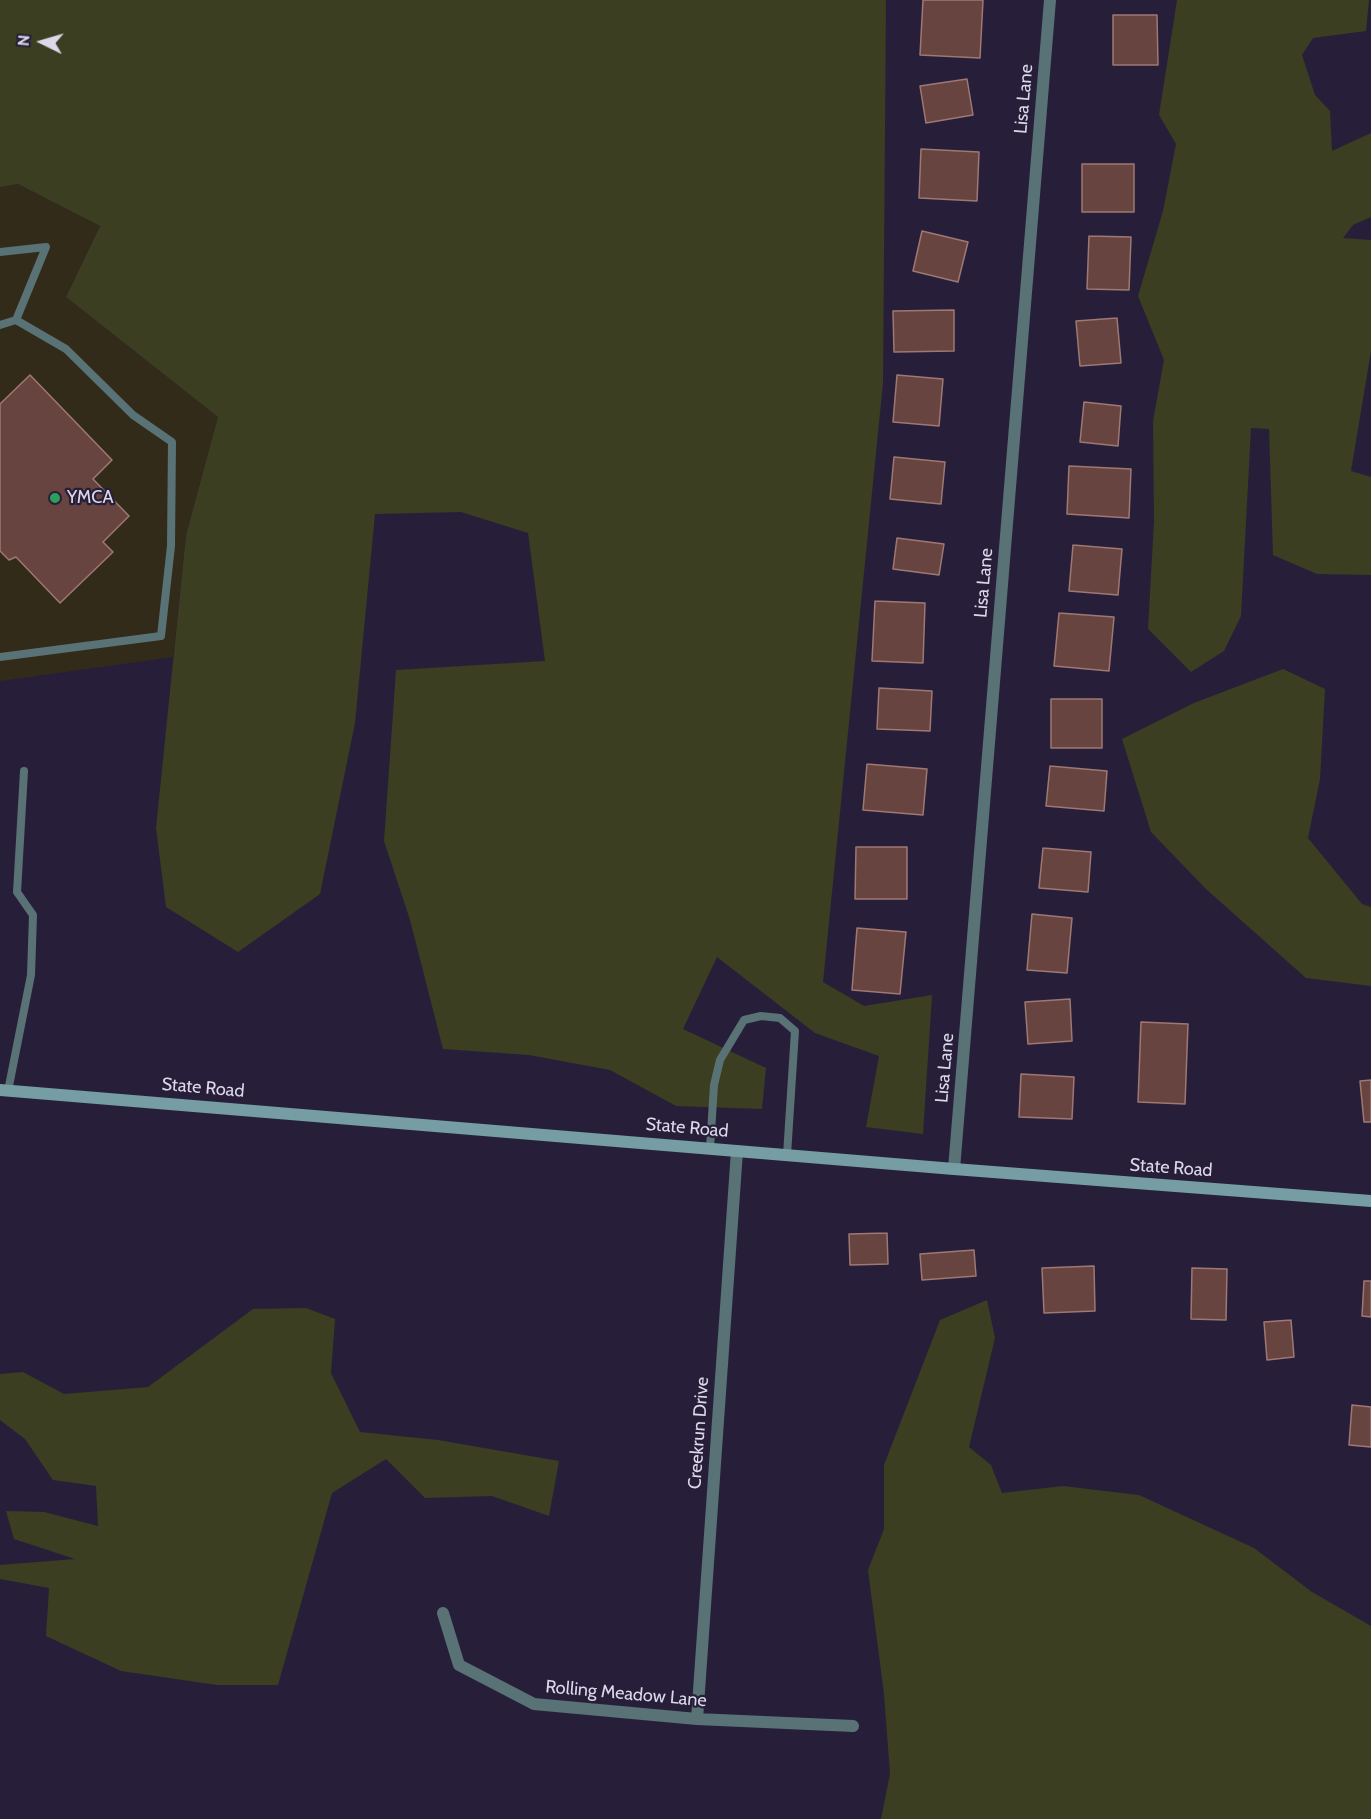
<!DOCTYPE html>
<html>
<head>
<meta charset="utf-8">
<style>
  body { margin:0 }
  #map { position:relative; width:1371px; height:1819px; overflow:hidden; background:#271f3a; font-family:Cabin,sans-serif }
  canvas { display:block }
  .north { position:absolute; left:12px; top:12px; width:60px; height:60px; -webkit-text-stroke:4px #271f3a; paint-order:stroke; rotate:275deg; font-size:16px; font-weight:700; line-height:24px; text-align:center; color:#dcd8e9 }
  .north::after { content:''; display:block; margin:auto; width:21px; height:27px; background:#dcd8e9; clip-path:polygon(50% 0,100% 100%,50% 72%,0 100%) }
</style>
</head>
<body>
<div id="map">
<canvas width="1371" height="1819"></canvas>
<div class="north">N</div>
</div>
<script>
const ctx = document.querySelector('canvas').getContext('2d');
ctx.lineJoin = 'round';
function fill(path, color) { ctx.fillStyle = color; ctx.fill(path, 'evenodd'); }
const shape = rows => new Path2D(rows.map(r => 'M' + r).join(''));
function trace(path, color, width, dash) { ctx.strokeStyle = color; ctx.lineWidth = width; ctx.lineCap = dash ? 'butt' : 'round'; ctx.setLineDash(dash || []); ctx.stroke(path); }
function write(font, color, halo, rows, align = 'center') {
  ctx.font = font + ' Cabin,sans-serif'; ctx.lineWidth = 4.5; ctx.setLineDash([]); ctx.textBaseline = 'middle'; ctx.strokeStyle = halo; ctx.fillStyle = color; for (const [text, x, y, turn = 0] of rows) {
    ctx.save(); ctx.translate(x, y); ctx.rotate((+turn || 0) * Math.PI / 180); ctx.textAlign = isNaN(turn) ? turn : align; if (halo) ctx.strokeText(text, 0, 0); ctx.fillText(text, 0, 0); ctx.restore();
  }
}
fill(shape([
  [18,184,100,226,66,297,218,417,186,535,173,657,0,681,0,187]
]), '#332b1a');
fill(shape([
  [0,0,886,0,883,383,823,982,864,1006,932,995,923,1134,866,1127,879,1056,815,1033,717,957,683,1029,766,1068,762,1109,676,1106,610,1070,529,1055,443,1049,410,920,384,841,396,670,545,661,528,533,461,512,375,514,355,723,320,894,238,952,166,907,156,828,186,535,218,417,66,297,100,226,18,184,0,187],
  [1177,0,1369,0,1366,31,1313,38,1302,55,1315,95,1330,111,1332,151,1371,133,1371,217,1353,225,1343,238,1371,240,1371,351,1351,471,1371,477,1371,575,1317,574,1273,555,1269,429,1251,428,1241,616,1224,651,1191,672,1148,629,1154,521,1153,421,1164,360,1138,296,1163,211,1176,144,1159,115],
  [1283,669,1325,689,1320,779,1308,838,1362,904,1371,907,1371,986,1306,978,1206,889,1151,832,1122,739,1194,703],
  [987,1300,995,1338,969,1447,991,1465,1002,1493,1063,1486,1139,1495,1254,1548,1312,1592,1371,1626,1371,1819,881,1819,890,1774,884,1694,868,1570,884,1529,884,1465,940,1320],
  [306,1308,335,1319,331,1373,360,1432,438,1440,559,1461,549,1516,492,1496,425,1498,386,1459,332,1493,278,1685,217,1685,121,1671,46,1636,49,1588,0,1579,0,1565,75,1559,14,1539,6,1511,44,1512,98,1526,96,1486,53,1480,25,1439,0,1420,0,1374,23,1372,64,1394,148,1387,253,1309]
]), '#3b3e20');
const building = shape([
  [923,0,983,0,980,58,920,55,923,0],
  [1113,15,1157,15,1158,65,1113,65,1113,15],
  [967,79,973,115,926,123,920,86,967,79],
  [921,149,979,152,977,201,919,198,921,149],
  [1082,164,1134,164,1134,212,1082,212,1082,164],
  [922,231,968,242,958,282,913,271,922,231],
  [1089,236,1131,237,1129,290,1087,289,1089,236],
  [954,310,954,351,894,352,893,311,954,310],
  [1117,318,1121,363,1080,366,1076,321,1117,318],
  [30,375,112,460,93,479,129,516,103,542,113,552,60,603,16,557,9,560,0,551,0,404,30,375],
  [897,375,943,379,939,426,893,422,897,375],
  [1084,402,1121,406,1118,446,1080,442,1084,402],
  [894,457,945,462,941,504,890,499,894,457],
  [1069,466,1131,469,1129,518,1067,514,1069,466],
  [897,538,944,544,939,575,893,569,897,538],
  [1073,545,1122,549,1118,595,1069,591,1073,545],
  [875,601,925,603,923,663,872,661,875,601],
  [1059,613,1114,617,1109,671,1054,666,1059,613],
  [879,688,932,691,930,731,877,729,879,688],
  [1051,699,1102,699,1102,748,1051,748,1051,699],
  [867,764,927,769,923,815,863,810,867,764],
  [1050,766,1107,771,1104,811,1046,806,1050,766],
  [856,847,907,847,907,899,855,899,856,847],
  [1043,848,1091,852,1088,892,1039,888,1043,848],
  [1032,914,1072,918,1067,973,1027,970,1032,914],
  [857,928,906,932,900,994,852,990,857,928],
  [1070,999,1072,1041,1028,1044,1025,1002,1070,999],
  [1141,1022,1188,1024,1185,1104,1138,1102,1141,1022],
  [1021,1074,1074,1077,1072,1119,1019,1117,1021,1074],
  [1371,1080,1371,1122,1364,1122,1360,1081,1371,1080],
  [887,1233,888,1264,850,1265,849,1234,887,1233],
  [974,1250,976,1276,922,1280,920,1254,974,1250],
  [1094,1266,1095,1311,1044,1313,1042,1268,1094,1266],
  [1192,1268,1227,1269,1226,1320,1191,1319,1192,1268],
  [1364,1281,1371,1281,1371,1317,1362,1316,1364,1281],
  [1291,1320,1294,1357,1267,1360,1264,1322,1291,1320],
  [1352,1405,1371,1407,1371,1447,1349,1445,1352,1405]
]);
fill(building, '#674440');
trace(building, '#9f7873', 1.5);
trace(shape([
  [0,252,46,247,16,320,0,325],
  [0,657,161,636,171,546,172,442,133,415,66,349,16,320],
  [8,1091,31,975,33,915,17,892,24,771],
  [710,1148,714,1085,720,1060,744,1020,761,1016,780,1018,795,1031,787,1155]
]), '#597275', 8);
trace(shape([
  [954,1169,1050,0],
  [443,1613,459,1665,534,1704,697,1719,853,1726],
  [697,1719,737,1151]
]), '#597275', 12);
trace(shape([
  [0,1090,954,1169,1371,1201]
]), '#759da3', 12);
for (const [x, y, r, color] of [
  [55,498,6,"#2e9e5b"]
]) { const dot = new Path2D(); dot.arc(x, y, r, 0, 2 * Math.PI); ctx.fillStyle = color; ctx.fill(dot); trace(dot, '#271f3a', 2); }
write('18px', '#dcd8e9', '#271f3a', [
  ["Lisa Lane",1024,99,-85],
  ["Lisa Lane",984,583,-85],
  ["Lisa Lane",945,1068,-85],
  ["State Road",203,1088,5],
  ["State Road",687,1128,5],
  ["State Road",1171,1168,4],
  ["Creekrun Drive",699,1433,-86],
  ["Rolling Meadow Lane",626,1694,5]
]);
write('18px', '#dcd8e9', '#271f3a', [
  ["YMCA",67,498]
], 'left');
</script>
</body>
</html>
